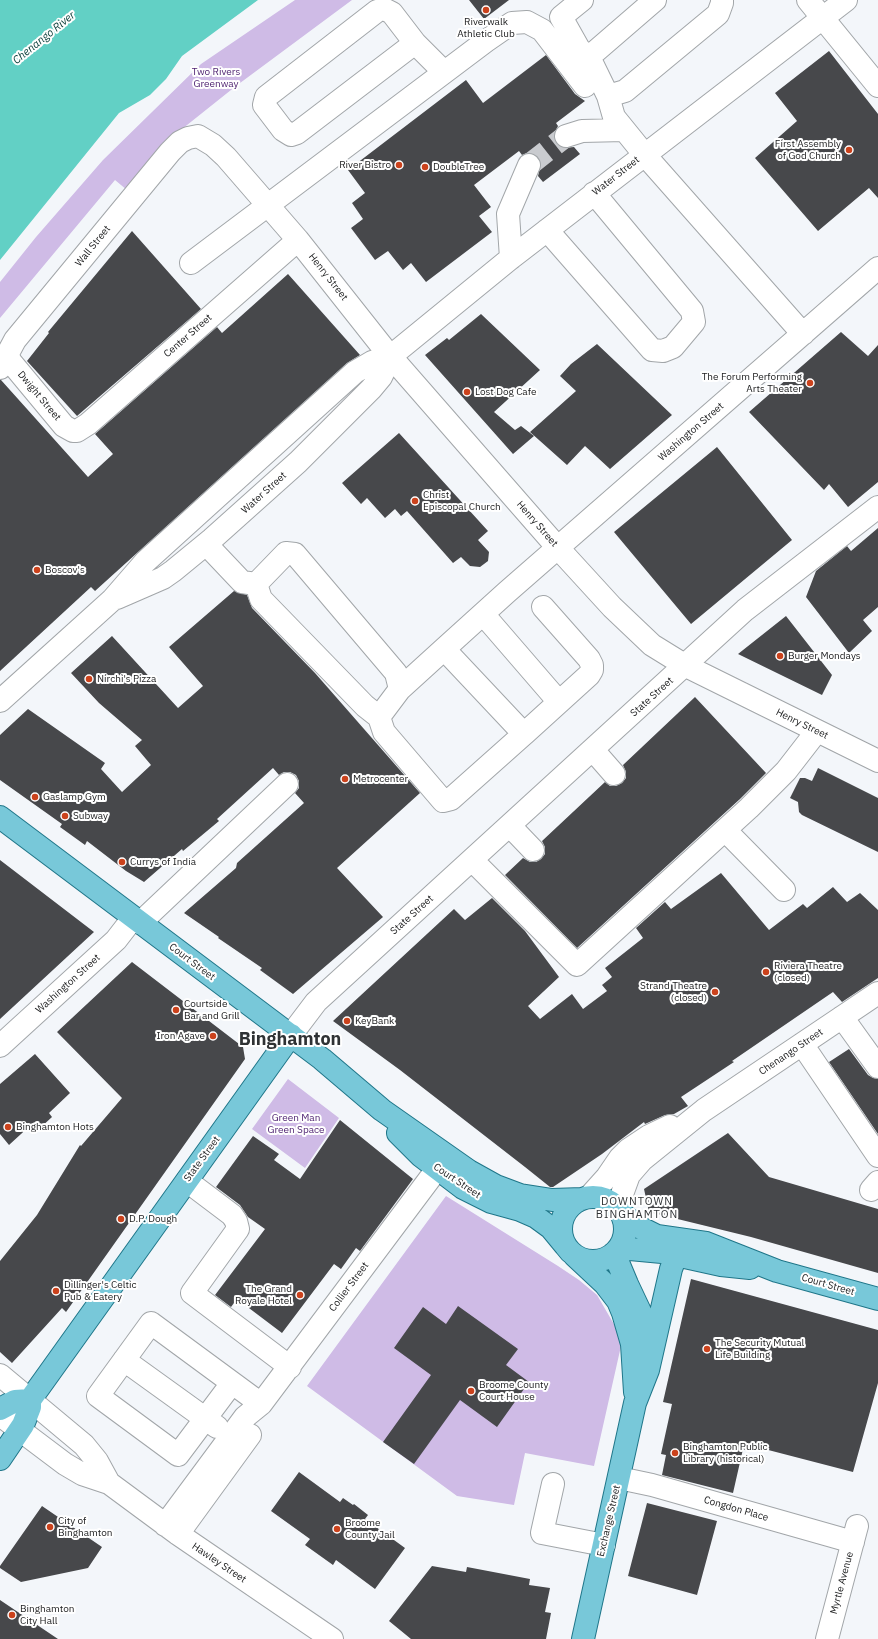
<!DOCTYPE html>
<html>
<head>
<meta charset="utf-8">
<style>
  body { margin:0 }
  canvas { display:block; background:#f3f6fa }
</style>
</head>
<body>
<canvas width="878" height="1639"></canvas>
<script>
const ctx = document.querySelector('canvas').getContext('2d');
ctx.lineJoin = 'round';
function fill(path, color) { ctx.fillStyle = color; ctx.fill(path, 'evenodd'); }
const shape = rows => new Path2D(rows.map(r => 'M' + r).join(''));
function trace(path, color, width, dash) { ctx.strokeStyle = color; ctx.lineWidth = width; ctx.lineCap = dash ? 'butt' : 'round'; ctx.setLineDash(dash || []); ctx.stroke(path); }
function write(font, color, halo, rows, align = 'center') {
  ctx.font = font + ' "IBM Plex Sans",sans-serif'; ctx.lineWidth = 4; ctx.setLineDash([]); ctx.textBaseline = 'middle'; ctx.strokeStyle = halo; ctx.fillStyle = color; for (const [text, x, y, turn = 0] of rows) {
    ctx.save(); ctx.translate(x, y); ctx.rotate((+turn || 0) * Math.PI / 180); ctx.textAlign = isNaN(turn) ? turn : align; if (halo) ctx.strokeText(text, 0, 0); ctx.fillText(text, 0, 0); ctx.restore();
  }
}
fill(shape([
  [295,0,352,0,236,86,172,137,127,190,115,180,0,318,0,282,36,237,103,160,201,64],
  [288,1079,339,1118,305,1168,252,1129],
  [446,1196,558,1266,579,1280,597,1295,615,1326,621,1346,594,1466,525,1453,514,1505,457,1496,307,1386]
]), '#cfbbe6');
fill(shape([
  [0,0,258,0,182,56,166,79,150,95,119,113,0,260]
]), '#62d0c5');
fill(shape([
  [469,0,509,0,484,19],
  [829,51,878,114,878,198,869,188,818,231,755,158,797,121,775,93],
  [546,55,575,94,585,101,556,123,558,126,554,134,554,140,558,145,564,148,574,147,580,154,543,182,538,176,541,164,539,157,534,153,527,153,522,155,519,151,474,185,491,207,479,216,492,232,426,282,411,263,403,270,388,251,375,260,351,228,363,219,352,203,365,193,348,170,466,80,483,103],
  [132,231,201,309,77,416,27,361,49,333,48,332],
  [288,274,360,355,347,363,95,591,91,587,0,671,0,380,1,380,88,477,113,454,95,434,217,327,222,333],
  [481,314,540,370,494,412,515,430,521,426,534,436,513,454,425,355,447,338,449,340],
  [841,332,868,356,878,345,878,482,848,507,829,484,824,490,749,412],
  [597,344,672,415,610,469,585,446,567,465,530,432,576,391,560,376,571,364],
  [399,433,488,531,478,540,489,552,488,561,480,567,470,566,461,557,453,563,407,511,401,516,395,509,385,518,367,498,361,504,342,483],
  [717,447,792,540,691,624,614,532],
  [878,528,878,607,863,620,872,631,849,653,806,597,816,571,847,546,851,551],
  [234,591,247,595,252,608,315,673,420,793,337,868,383,917,293,994,260,970,262,968,218,938,219,937,184,913,236,868,237,863,304,803,295,793,299,788,299,781,296,775,290,772,284,772,279,775,273,768,217,819,219,821,183,851,182,849,144,882,126,871,87,841,85,845,60,827,62,824,0,780,0,735,28,709,105,763,101,769,122,792,151,765,135,746,142,740,99,703,71,673,112,636,178,708,203,686,169,647],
  [786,616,832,675,822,695,738,654],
  [695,697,766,773,740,799,577,948,505,875,523,858,530,862,536,862,541,859,545,854,545,847,542,841,605,782,610,786,616,786,622,783,626,778,626,772,623,765],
  [818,768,878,798,878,852,802,815,799,812,798,802,790,798,800,778,805,778,812,781],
  [0,860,94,932,0,1019],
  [721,873,769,930,803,904,807,908,833,887,847,902,860,893,878,910,878,978,842,1002,833,992,732,1061,734,1062,681,1097,688,1106,674,1114,665,1115,645,1124,644,1122,602,1154,553,1187,550,1187,525,1167,400,1070,333,1021,454,909,465,920,492,898,525,931,559,977,528,1006,540,1019,572,994,583,1009,607,991,602,985,612,977,605,968,643,938,636,928,665,902,671,909],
  [132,962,243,1047,245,1059,66,1312,62,1308,12,1363,0,1352,0,1261,37,1215,80,1145,81,1146,122,1098,57,1032],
  [849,1049,868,1075,873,1078,878,1079,878,1134,829,1062],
  [35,1054,70,1093,49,1113,52,1117,39,1129,33,1123,9,1145,0,1134,0,1084],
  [340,1120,413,1179,360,1251,356,1248,341,1269,334,1264,282,1333,237,1299,231,1307,215,1295,265,1229,248,1217,240,1205,216,1187,253,1136,279,1154,274,1160,300,1179],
  [728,1133,769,1177,878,1209,878,1273,751,1237,649,1212,644,1189],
  [691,1279,878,1330,878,1383,853,1472,749,1445,748,1451,743,1449,733,1493,662,1475,666,1455,661,1454,672,1404,663,1402],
  [458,1306,518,1349,506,1365,529,1382,497,1427,460,1400,414,1464,383,1442,431,1375,394,1348,423,1307,446,1324],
  [299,1472,340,1502,343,1498,353,1505,354,1504,368,1515,365,1519,405,1548,375,1589,336,1560,333,1565,305,1545,310,1539,271,1511],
  [647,1503,717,1521,697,1595,628,1576],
  [42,1506,102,1547,88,1568,21,1582,0,1568,0,1566],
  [432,1566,466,1572,467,1567,530,1579,529,1585,550,1588,545,1612,551,1613,546,1639,411,1639,389,1621],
  [0,1600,58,1639,0,1639]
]), '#47484b');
trace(shape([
  [529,165,566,136]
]), '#c9cbcf', 22, [22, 11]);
const minor = shape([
  [582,0,561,17,579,49,589,57],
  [655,0,589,57,608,96,614,117,644,154,803,334],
  [808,0,878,86],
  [415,43,297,133,291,135,283,130,264,105,266,97,377,11,384,9,392,13,415,43,444,72],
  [608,96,625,91,718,14,722,3,722,0],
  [566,136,582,131,624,130],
  [547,230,652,350,663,351,673,347,694,322,692,311,594,193],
  [511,258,508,214,529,165],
  [191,263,486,41,512,23,527,22,542,30,585,86],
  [8,354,10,361,64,426,73,431,77,431,88,424,298,240],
  [0,368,15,340,170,152,180,142,188,138,198,136,213,145,226,157,298,240,385,350,558,548,612,607,652,645,686,666,878,761],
  [206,544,242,582,256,584],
  [117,598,163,578,173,571,212,539,298,462,371,389,381,377,391,356],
  [483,614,559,702],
  [444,649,524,734,451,799,443,801,384,732,379,717,400,689,444,649,507,592,878,268],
  [0,701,112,600,145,562,355,372,372,362,391,356,511,258,846,0],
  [379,717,365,706,261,599,256,584,286,553,295,554,396,673,400,689],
  [524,734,589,675,592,670,592,665,589,659,543,607],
  [593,750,614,774],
  [510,826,533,850],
  [725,830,784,890],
  [472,860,577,965,749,808,786,771,817,731],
  [140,923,287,784],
  [842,1017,878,1067],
  [291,1035,316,1002,745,610,878,507],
  [802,1044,878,1156],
  [0,1046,116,940,133,918],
  [187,1181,232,1215,236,1221,238,1229,192,1293,290,1367],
  [871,1190,878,1182],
  [589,1197,607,1177,620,1158,628,1150,649,1136,670,1126],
  [617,1208,629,1175,642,1160,704,1110,878,993],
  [124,1360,217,1427],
  [0,1375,84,1445,97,1461,109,1483],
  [232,1383,178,1455,98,1396,151,1323,261,1404],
  [0,1415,65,1464,82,1474,109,1483,178,1534,332,1639],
  [619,1478,652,1485,853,1542],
  [553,1484,542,1533,604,1545],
  [165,1525,245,1417,261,1404,437,1169],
  [178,1534,250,1435],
  [827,1639,857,1526]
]);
const major = shape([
  [0,817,322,1059,382,1110,469,1171,496,1186,520,1195,552,1200,582,1199],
  [398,1133,421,1156,463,1188,491,1202,520,1210,536,1217,551,1228,565,1245],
  '561 1229a32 32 0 1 1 64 0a32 32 0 1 1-64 0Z',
  [622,1214,639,1227,657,1236,706,1243,777,1271,878,1299],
  [619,1248,662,1252,721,1265,750,1268],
  [614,1253,627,1284,644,1320,650,1347],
  [575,1256,605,1284,618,1301,623,1313,632,1344,635,1392],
  [0,1409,15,1401,30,1400],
  [0,1459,23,1425,30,1407,30,1400,291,1035],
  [583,1639,635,1403,648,1370,671,1269,674,1261,679,1255]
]);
trace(minor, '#a2a6a9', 24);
trace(major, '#1f7689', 24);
trace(minor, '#fff', 22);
trace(major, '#78c8d9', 22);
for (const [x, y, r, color] of [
  [486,10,4,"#cb421c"],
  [849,150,4,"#cb421c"],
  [399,165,4,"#cb421c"],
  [425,167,4,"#cb421c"],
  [810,383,4,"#cb421c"],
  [467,392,4,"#cb421c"],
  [415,501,4,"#cb421c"],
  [37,570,4,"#cb421c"],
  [780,656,4,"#cb421c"],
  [89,679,4,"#cb421c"],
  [345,779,4,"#cb421c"],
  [35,797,4,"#cb421c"],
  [65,816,4,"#cb421c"],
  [122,862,4,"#cb421c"],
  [766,972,4,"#cb421c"],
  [715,992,4,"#cb421c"],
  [176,1010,4,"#cb421c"],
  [347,1021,4,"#cb421c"],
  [213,1036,4,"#cb421c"],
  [8,1127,4,"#cb421c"],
  [121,1219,4,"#cb421c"],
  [56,1291,4,"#cb421c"],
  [300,1295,4,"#cb421c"],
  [707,1349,4,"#cb421c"],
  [471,1391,4,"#cb421c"],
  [675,1453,4,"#cb421c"],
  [50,1527,4,"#cb421c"],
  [337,1529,4,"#cb421c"],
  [12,1615,4,"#cb421c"]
]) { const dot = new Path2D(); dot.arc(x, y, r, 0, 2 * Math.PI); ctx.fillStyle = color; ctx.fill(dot); trace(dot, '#fff', 1.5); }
write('10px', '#202122', '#fff', [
  ["Riverwalk",486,22,"center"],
  ["Athletic Club",486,34,"center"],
  ["First Assembly",841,144,"right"],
  ["of God Church",841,156,"right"],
  ["River Bistro",391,165,"right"],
  ["DoubleTree",433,167],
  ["The Forum Performing",802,377,"right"],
  ["Arts Theater",802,389,"right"],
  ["Lost Dog Cafe",475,392],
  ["Christ",423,495],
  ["Episcopal Church",423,507],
  ["Boscov's",45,570],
  ["Burger Mondays",788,656],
  ["Nirchi's Pizza",97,679],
  ["Metrocenter",353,779],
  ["Gaslamp Gym",43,797],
  ["Subway",73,816],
  ["Currys of India",130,862],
  ["Riviera Theatre",774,966],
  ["(closed)",774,978],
  ["Strand Theatre",707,986,"right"],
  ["(closed)",707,998,"right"],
  ["Courtside",184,1004],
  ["Bar and Grill",184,1016],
  ["KeyBank",355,1021],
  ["Iron Agave",205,1036,"right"],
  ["Binghamton Hots",16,1127],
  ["D.P. Dough",129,1219],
  ["Dillinger's Celtic",64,1285],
  ["Pub & Eatery",64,1297],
  ["The Grand",292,1289,"right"],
  ["Royale Hotel",292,1301,"right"],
  ["The Security Mutual",715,1343],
  ["Life Building",715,1355],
  ["Broome County",479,1385],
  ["Court House",479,1397],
  ["Binghamton Public",683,1447],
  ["Library (historical)",683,1459],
  ["City of",58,1521],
  ["Binghamton",58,1533],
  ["Broome",345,1523],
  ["County Jail",345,1535],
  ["Binghamton",20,1609],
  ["City Hall",20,1621]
], 'left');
write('10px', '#4a1d6d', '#fff', [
  ["Two Rivers",216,72],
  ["Greenway",216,84],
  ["Green Man",296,1118],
  ["Green Space",296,1130]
]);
write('10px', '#202122', '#fff', [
  ["Water Street",616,176,-38],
  ["Wall Street",93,246,-51],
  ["Henry Street",328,277,52],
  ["Center Street",188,336,-41],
  ["Dwight Street",39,396,50],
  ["Washington Street",691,432,-41],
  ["Water Street",264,493,-42],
  ["Henry Street",537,524,49],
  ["State Street",652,697,-42],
  ["Henry Street",802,724,26],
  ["State Street",412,915,-42],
  ["Court Street",192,962,37],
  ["Washington Street",68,984,-42],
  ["Chenango Street",791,1052,-34],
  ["State Street",202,1159,-54],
  ["Court Street",457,1181,34],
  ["Court Street",828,1285,16],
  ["Collier Street",349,1287,-53],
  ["Congdon Place",736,1509,16],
  ["Exchange Street",609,1521,-77],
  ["Hawley Street",219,1563,34],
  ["Myrtle Avenue",842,1583,-75]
]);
write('italic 11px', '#0e423d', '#fff', [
  ["Chenango River",44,38,-39]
]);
ctx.letterSpacing = '1px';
write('11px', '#2f3234', '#fff', [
  ["DOWNTOWN",637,1202],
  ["BINGHAMTON",637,1215]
]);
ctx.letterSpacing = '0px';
write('bold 18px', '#2f3234', '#fff', [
  ["Binghamton",290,1040]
]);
</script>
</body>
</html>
